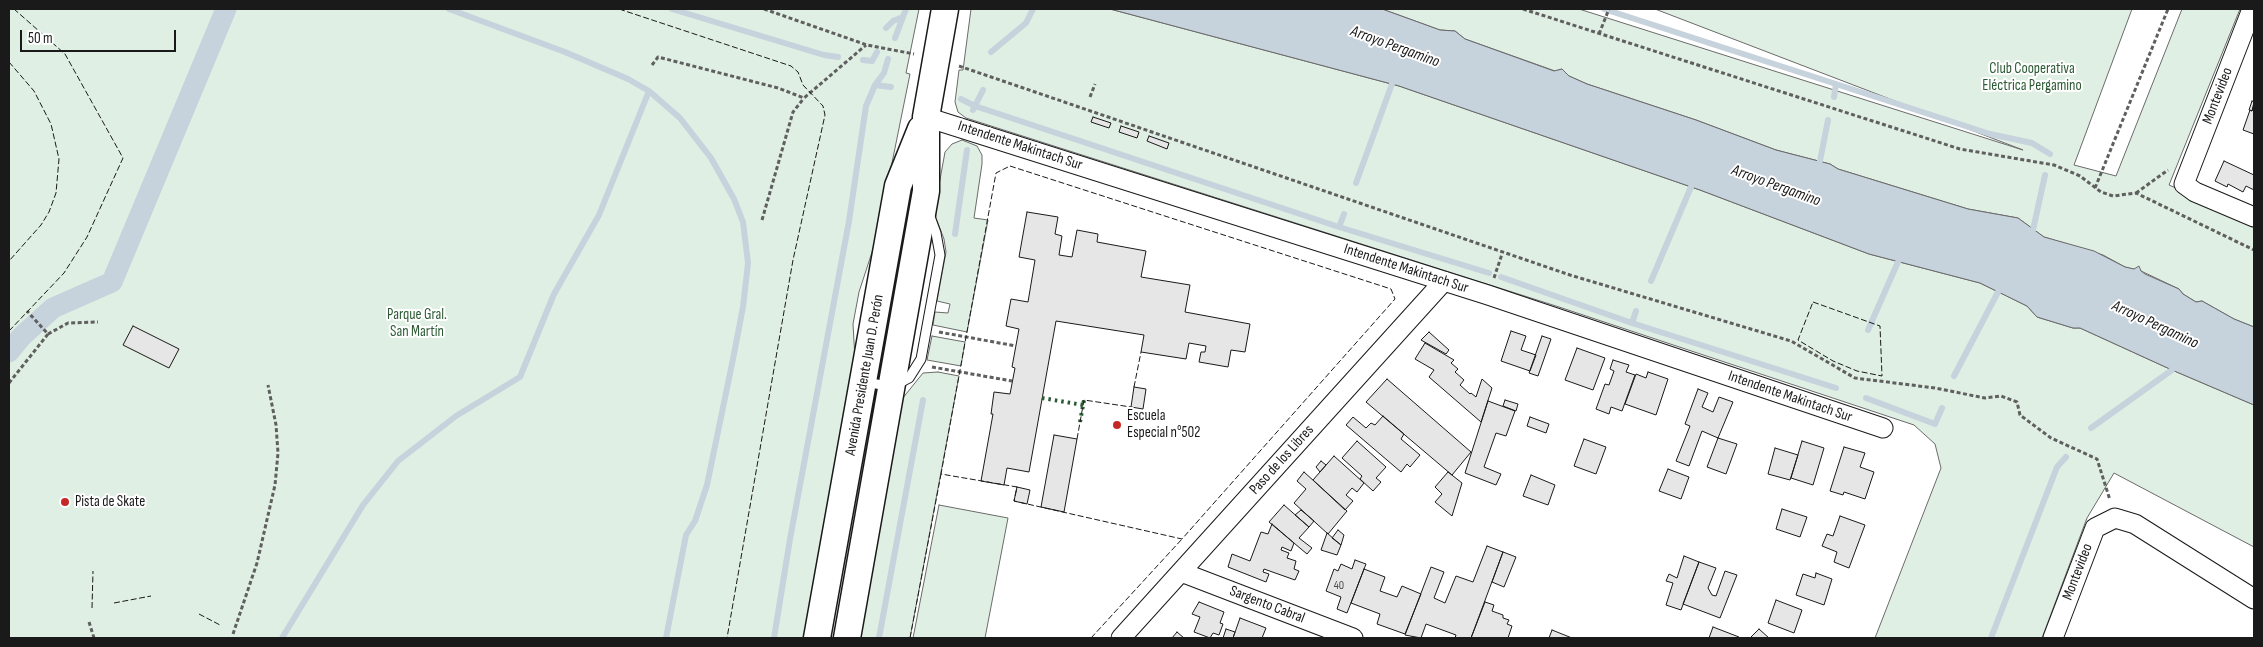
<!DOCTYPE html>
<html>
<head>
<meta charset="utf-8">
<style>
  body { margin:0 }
  #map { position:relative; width:2263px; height:647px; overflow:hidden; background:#fff; font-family:"Sofia Sans Condensed",sans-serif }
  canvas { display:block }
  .frame { position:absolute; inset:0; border:10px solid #1a1a1a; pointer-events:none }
  .scale { position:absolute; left:20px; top:30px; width:156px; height:22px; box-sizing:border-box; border:2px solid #1a1a1a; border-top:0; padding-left:6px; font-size:15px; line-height:18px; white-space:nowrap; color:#1a1a1a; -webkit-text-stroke:4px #fff; paint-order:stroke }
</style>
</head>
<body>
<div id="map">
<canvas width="2263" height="647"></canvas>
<div class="frame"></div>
<div class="scale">50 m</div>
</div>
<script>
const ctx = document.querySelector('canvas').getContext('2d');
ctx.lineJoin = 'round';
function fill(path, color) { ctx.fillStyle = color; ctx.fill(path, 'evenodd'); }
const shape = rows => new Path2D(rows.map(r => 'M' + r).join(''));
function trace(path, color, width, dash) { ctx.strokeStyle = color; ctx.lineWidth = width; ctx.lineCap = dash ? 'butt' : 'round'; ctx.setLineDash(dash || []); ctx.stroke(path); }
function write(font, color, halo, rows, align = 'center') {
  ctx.font = font + ' "Sofia Sans Condensed",sans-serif'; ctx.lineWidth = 4; ctx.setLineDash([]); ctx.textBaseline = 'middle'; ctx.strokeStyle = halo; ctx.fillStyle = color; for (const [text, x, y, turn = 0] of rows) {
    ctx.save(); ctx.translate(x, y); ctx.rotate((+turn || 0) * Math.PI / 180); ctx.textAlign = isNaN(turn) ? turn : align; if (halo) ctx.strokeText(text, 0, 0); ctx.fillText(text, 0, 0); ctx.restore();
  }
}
const green = shape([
  [9,9,919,9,906,73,910,74,877,237,859,292,853,324,855,359,807,638,9,638,9,9],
  [971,9,1110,9,1399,86,1700,190,1869,254,1980,283,2027,306,2037,317,2073,328,2080,328,2172,370,2254,405,2254,547,2114,473,2087,518,2042,638,1875,638,1941,468,1935,444,1914,425,1559,307,966,118,958,112,955,102,959,70,963,70,971,9],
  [1382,9,1579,9,2023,150,1655,9,2132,9,2074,165,2116,176,2182,9,2240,9,2169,185,2254,222,2254,327,2234,319,2202,301,2196,302,2183,294,2179,289,2141,271,2125,267,2103,255,2044,237,2018,218,1968,209,1838,169,1830,164,1776,150,1696,120,1587,84,1569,76,1562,69,1555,71,1465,39,1455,31,1440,30,1382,9],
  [962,140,977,146,982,155,982,164,974,218,988,220,967,332,933,325,935,312,948,313,950,304,937,301,946,252,944,239,936,218,935,207,945,152,952,144,962,140],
  [932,336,965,342,961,366,927,360,932,336],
  [938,372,959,376,910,638,854,638,902,399,923,373,938,372],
  [939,505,1008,518,985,638,913,638,939,505]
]);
fill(green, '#e0efe3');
trace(green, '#6a6a6a', 1);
const water = shape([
  [1110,9,1382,9,1440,30,1455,31,1465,39,1554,71,1562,69,1569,76,1587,84,1696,120,1776,150,1830,164,1838,169,1968,209,2018,218,2044,237,2094,251,2125,267,2134,269,2139,266,2141,271,2145,274,2179,289,2183,294,2196,302,2202,301,2234,319,2254,327,2254,405,2172,370,2080,328,2073,328,2037,317,2027,306,1980,283,1869,254,1700,190,1399,86,1110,9]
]);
fill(water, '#c6d2dc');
trace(water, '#6a6a6a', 1);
trace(shape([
  [449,9,565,52,628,79,649,91,680,118,711,158,734,199,743,222,748,263,743,307,733,359,707,485,695,521,686,535,666,638],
  [672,9,824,55,838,57],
  [1604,9,1836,84,1834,97],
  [886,28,893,21,903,17],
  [895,38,906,9],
  [991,52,1026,23,1033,9],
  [863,60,872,61,877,52],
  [1836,84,1990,134,2032,143,2050,154],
  [875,85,891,87],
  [961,99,975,106,1339,227,1489,273],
  [973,110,983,90],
  [1820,161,1828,120],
  [1356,183,1392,84],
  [1339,227,1344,214],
  [2033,230,2045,175],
  [955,234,967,150],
  [1501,277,1632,323,1836,388],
  [1651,281,1691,187],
  [1632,323,1636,311],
  [1868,330,1898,262],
  [1954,376,1998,292],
  [1866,398,1935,424,1942,408],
  [2091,428,2172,370],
  [282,638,363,505,398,461,456,416,520,377,554,294,599,215,649,91],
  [774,638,790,539,849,221,866,106,875,85,884,73,888,59],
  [879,638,923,400],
  [1991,638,2057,467,2066,457]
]), '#c6d2dc', 6);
trace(shape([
  [9,352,21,337,53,308,112,282,226,9]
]), '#c6d2dc', 21);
const building = shape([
  [2252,101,2254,102,2252,111,2249,110,2252,101],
  [2254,105,2254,134,2243,130,2250,110,2252,111,2254,105],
  [1093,117,1111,123,1109,128,1091,122,1093,117],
  [1121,126,1139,132,1137,138,1119,132,1121,126],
  [1149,136,1169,143,1167,149,1147,141,1149,136],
  [2224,161,2254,175,2254,190,2246,186,2243,192,2228,184,2227,187,2215,181,2224,161],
  [1027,212,1058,217,1055,234,1062,236,1059,255,1072,257,1077,230,1098,234,1097,242,1146,251,1141,277,1190,285,1185,312,1250,324,1245,352,1231,350,1228,367,1199,362,1201,352,1205,352,1206,346,1189,343,1186,359,1141,352,1144,335,1056,321,1029,472,1007,468,1004,485,981,481,993,414,991,414,994,392,1010,394,1015,368,1012,367,1019,329,1006,326,1011,299,1028,302,1035,260,1019,257,1027,212],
  [133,326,179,349,169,368,123,345,133,326],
  [1511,331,1526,336,1521,350,1536,355,1530,371,1501,361,1511,331],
  [1429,332,1449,350,1446,354,1421,340,1429,332],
  [1542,336,1551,339,1538,376,1529,373,1542,336],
  [1425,343,1454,360,1451,363,1458,369,1455,372,1464,380,1460,385,1470,394,1471,393,1476,397,1482,379,1492,388,1481,422,1429,377,1434,370,1415,359,1425,343],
  [1577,348,1605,358,1593,390,1565,380,1577,348],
  [1613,360,1629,365,1626,372,1635,375,1622,411,1611,407,1609,414,1596,409,1605,384,1609,385,1614,371,1610,369,1613,360],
  [1648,372,1668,379,1656,415,1625,404,1636,374,1646,378,1648,372],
  [1387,379,1471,452,1452,475,1366,402,1387,379],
  [1134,387,1146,389,1143,409,1131,407,1134,387],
  [1698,389,1708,393,1702,407,1713,412,1719,397,1733,402,1718,438,1702,431,1689,466,1676,461,1690,426,1685,424,1698,389],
  [1505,400,1518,404,1516,411,1503,406,1505,400],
  [1488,401,1515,411,1506,436,1496,433,1484,467,1501,474,1496,485,1465,473,1488,401],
  [1383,416,1404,434,1401,439,1420,455,1410,467,1407,464,1401,472,1346,425,1353,417,1366,428,1371,423,1375,425,1383,416],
  [1530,417,1549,424,1546,433,1527,426,1530,417],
  [1054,435,1077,439,1064,512,1041,507,1054,435],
  [1718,438,1737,444,1726,474,1707,467,1718,438],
  [1584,439,1606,447,1596,474,1574,466,1584,439],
  [1357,441,1386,467,1376,478,1381,482,1373,491,1360,479,1362,476,1342,458,1357,441],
  [1802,441,1824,448,1813,485,1791,478,1802,441],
  [1844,447,1865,453,1860,467,1874,472,1865,499,1844,492,1843,495,1830,491,1844,447],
  [1775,448,1798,455,1790,480,1768,474,1775,448],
  [1334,456,1364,483,1357,492,1352,488,1346,495,1353,501,1345,510,1313,480,1334,456],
  [1321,461,1326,465,1320,472,1316,467,1321,461],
  [1668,469,1689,477,1681,499,1659,491,1668,469],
  [1304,472,1347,511,1328,534,1294,503,1306,489,1297,481,1304,472],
  [1448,472,1462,483,1452,516,1435,502,1442,494,1435,487,1448,472],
  [1531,475,1555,485,1548,505,1523,496,1531,475],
  [1017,487,1030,490,1027,504,1014,501,1017,487],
  [1284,505,1309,527,1299,538,1312,548,1307,554,1269,522,1284,505],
  [1782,509,1807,517,1800,537,1776,529,1782,509],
  [1301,510,1314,521,1309,527,1295,515,1301,510],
  [1840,516,1865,525,1849,568,1834,562,1837,552,1822,546,1827,534,1833,536,1840,516],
  [1272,524,1294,543,1291,551,1282,547,1281,550,1289,553,1287,558,1296,561,1294,569,1299,571,1295,580,1264,569,1263,572,1269,574,1266,582,1228,567,1232,554,1250,561,1261,532,1268,534,1272,524],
  [1338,530,1344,535,1341,545,1332,538,1338,530],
  [1327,533,1341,545,1337,555,1321,550,1327,533],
  [1487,546,1503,552,1471,638,1455,638,1456,635,1426,624,1421,638,1405,635,1431,567,1444,572,1434,598,1445,603,1456,576,1473,582,1487,546],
  [1503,552,1516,557,1504,587,1492,582,1503,552],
  [1684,556,1699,562,1681,610,1666,605,1673,583,1666,581,1669,574,1677,578,1684,556],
  [1355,560,1366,564,1347,613,1337,609,1341,597,1326,591,1334,569,1338,571,1341,564,1352,569,1355,560],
  [1699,562,1716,568,1708,588,1712,595,1716,596,1725,571,1737,575,1720,618,1683,604,1699,562],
  [1364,569,1385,577,1380,591,1397,597,1402,586,1421,594,1405,634,1377,624,1380,614,1351,603,1364,569],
  [1816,573,1832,579,1824,605,1796,595,1803,574,1815,578,1816,573],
  [1776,600,1802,610,1794,633,1768,623,1776,600],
  [1199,602,1224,612,1220,623,1223,624,1219,635,1213,633,1210,638,1194,632,1200,617,1192,614,1199,602],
  [1485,602,1494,605,1492,611,1503,615,1503,618,1509,620,1507,624,1512,626,1508,638,1471,638,1485,602],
  [1240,618,1266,628,1262,638,1233,638,1240,618],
  [1713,627,1739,637,1739,638,1709,638,1713,627],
  [1226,629,1235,632,1233,638,1223,638,1226,629],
  [1759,629,1769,638,1750,638,1759,629],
  [1552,630,1572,638,1549,638,1552,630],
  [1177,632,1184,638,1172,638,1177,632]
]);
fill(building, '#e6e6e6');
trace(building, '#1a1a1a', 1);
const service = shape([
  [866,382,892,387,909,378,921,359,940,255,936,233,929,214]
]);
const minor = shape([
  [2252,9,2184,184,2195,192,2254,217],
  [926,117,1488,295,1883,428],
  [1181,572,1353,638],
  [1121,638,1444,281],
  [2053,638,2095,528,2115,518,2135,524,2254,599]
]);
const secondary = shape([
  [817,638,898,186,921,129],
  [847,638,926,191,926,117,945,9]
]);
trace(service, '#1a1a1a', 11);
trace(minor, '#1a1a1a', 21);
trace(secondary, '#1a1a1a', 29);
trace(shape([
  [764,9,867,45,914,54],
  [1523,9,1960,149,2054,165,2080,176,2101,192,2113,196,2136,193,2254,250],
  [1599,34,1609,9],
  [652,65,658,57,778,88,804,98,866,45],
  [959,66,1570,275,1791,341,1855,378,1935,388,1985,398,2001,396,2017,402,2020,415,2051,438,2097,459,2110,500],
  [1090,97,1095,84],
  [2095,188,2168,9],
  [2136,193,2168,170],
  [762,220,793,112,804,98],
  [1494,278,1503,251],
  [939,332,1016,346],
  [48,334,68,323,98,322],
  [932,367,1012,381],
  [9,383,48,334,27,311],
  [89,622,94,638],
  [233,634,257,563,275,485,278,453,276,425,268,385]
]), '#5f5f5f', 3, [4, 2.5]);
trace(service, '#fff', 9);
trace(minor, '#fff', 19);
trace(secondary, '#fff', 26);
trace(shape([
  [1042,398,1083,405],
  [1080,422,1084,400]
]), '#2b5a34', 4, [2.5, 4]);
trace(shape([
  [619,9,791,66,798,72,803,85,823,106,825,115,793,260,727,638],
  [9,62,34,91,51,124,59,159,56,193,49,212,41,225,9,261],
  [1010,166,1391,289,1395,299,1182,539,1014,501,1017,487,941,474,996,173,1010,166],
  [1813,302,1880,326,1882,376,1857,371,1833,361,1798,340,1813,302],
  [9,331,64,273,87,237,123,158,65,54,14,9],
  [1134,387,1141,352],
  [1077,439,1084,400,1131,407],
  [114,603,151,596],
  [92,608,93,571],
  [199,614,220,625],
  [910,638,941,474],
  [1091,638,1182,539]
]), '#1a1a1a', 1, [6, 2.5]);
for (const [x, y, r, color] of [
  [1117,425,5,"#c62828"],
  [65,502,5,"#c62828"]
]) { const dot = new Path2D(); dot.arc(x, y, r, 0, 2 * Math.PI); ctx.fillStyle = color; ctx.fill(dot); trace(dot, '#fff', 2); }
write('12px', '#4d4d4d', null, [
  ["40",1339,586]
]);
write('15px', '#2b5a34', '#fff', [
  ["Club Cooperativa",2032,69],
  ["Eléctrica Pergamino",2032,86],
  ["Parque Gral.",417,315],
  ["San Martín",417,332]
]);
write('15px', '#1a1a1a', '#fff', [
  ["Montevideo",2218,96,-69],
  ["Intendente Makintach Sur",1020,146,18],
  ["Intendente Makintach Sur",1406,269,18],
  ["Avenida Presidente Juan D. Perón",865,375,-80],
  ["Intendente Makintach Sur",1790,397,19],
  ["Paso de los Libres",1282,460,-48],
  ["Montevideo",2078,572,-69],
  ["Sargento Cabral",1267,605,21]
]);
write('15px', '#1a1a1a', '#fff', [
  ["Escuela",1127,416],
  ["Especial n°502",1127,433],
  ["Pista de Skate",75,502]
], 'left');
write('italic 16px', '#1a1a1a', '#fff', [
  ["Arroyo Pergamino",1395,47,20],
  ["Arroyo Pergamino",1776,186,20],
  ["Arroyo Pergamino",2155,325,25]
]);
</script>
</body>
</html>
